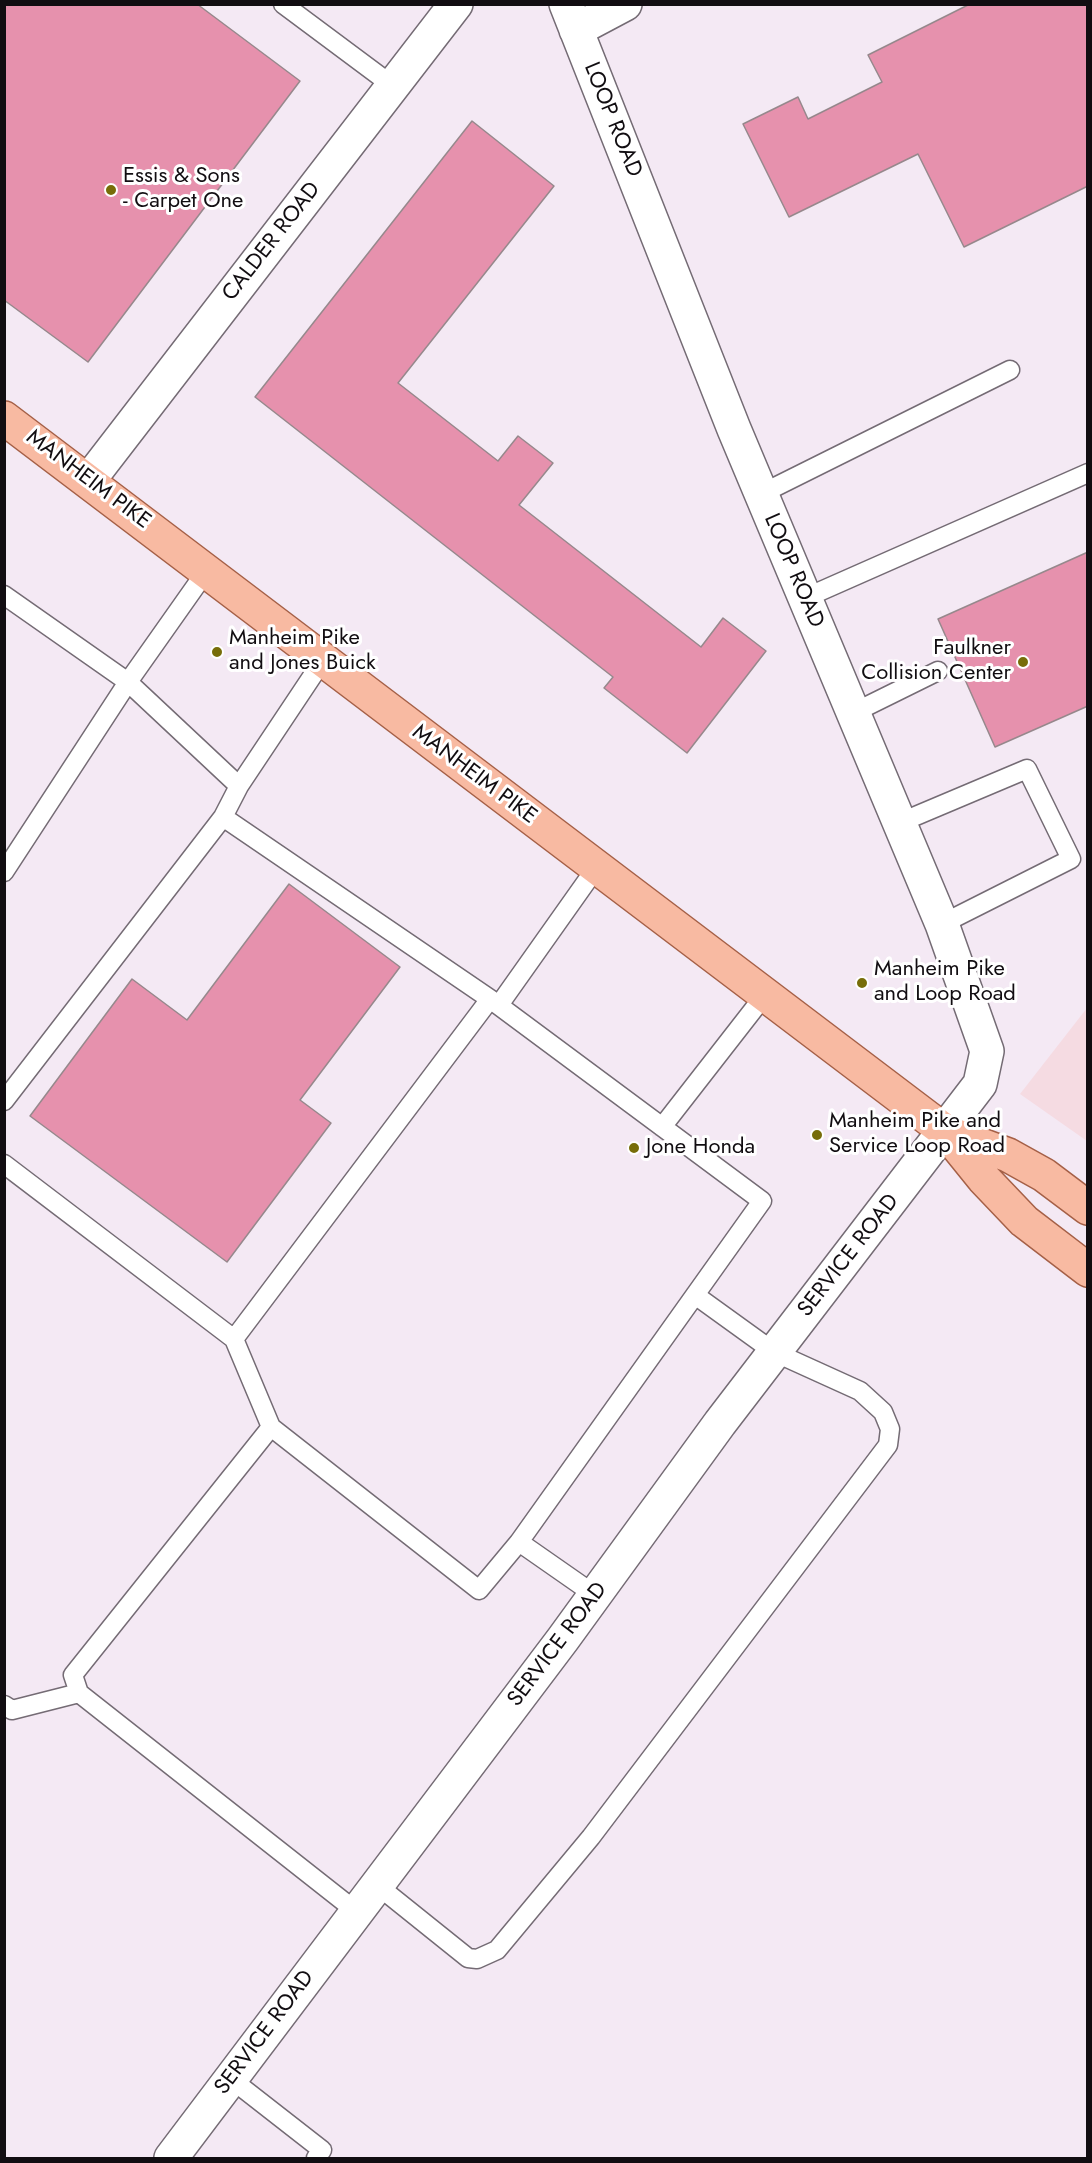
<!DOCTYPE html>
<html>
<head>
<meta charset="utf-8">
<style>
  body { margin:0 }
  #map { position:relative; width:1092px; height:2163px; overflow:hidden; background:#f4e9f4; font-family:Jost,sans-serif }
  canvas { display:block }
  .frame { position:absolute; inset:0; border:6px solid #110d11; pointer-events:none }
</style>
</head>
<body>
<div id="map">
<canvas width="1092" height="2163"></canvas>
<div class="frame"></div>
</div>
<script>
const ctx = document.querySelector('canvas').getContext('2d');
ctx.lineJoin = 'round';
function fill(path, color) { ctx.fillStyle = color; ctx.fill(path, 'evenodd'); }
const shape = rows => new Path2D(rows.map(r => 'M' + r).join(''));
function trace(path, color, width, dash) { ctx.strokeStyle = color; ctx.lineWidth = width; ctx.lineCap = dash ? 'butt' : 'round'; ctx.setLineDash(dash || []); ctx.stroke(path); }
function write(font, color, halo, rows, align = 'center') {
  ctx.font = font + ' Jost,sans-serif'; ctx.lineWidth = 6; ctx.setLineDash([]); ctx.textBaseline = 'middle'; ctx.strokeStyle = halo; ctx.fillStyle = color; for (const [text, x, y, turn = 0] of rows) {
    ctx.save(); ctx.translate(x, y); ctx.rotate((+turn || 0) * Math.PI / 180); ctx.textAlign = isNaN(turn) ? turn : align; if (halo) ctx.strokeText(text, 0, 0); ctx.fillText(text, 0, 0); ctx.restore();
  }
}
fill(shape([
  [1087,1008,1087,1141,1020,1094]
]), '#f5dbe2');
const building = shape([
  [4,4,197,4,300,81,88,362,4,300,4,4],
  [970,4,1088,4,1088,186,964,247,918,154,789,217,743,124,798,97,808,119,882,82,868,55,970,4],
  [472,121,554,186,398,383,498,461,518,436,553,463,519,505,701,647,723,618,766,651,687,753,604,688,613,677,255,397,472,121],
  [1088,552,1088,706,995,747,938,619,1088,552],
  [289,884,400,967,300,1100,331,1123,227,1262,30,1116,132,979,187,1020,289,884]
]);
fill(building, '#e691ad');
trace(building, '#96888c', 1.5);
const service = shape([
  [283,4,393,86],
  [761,494,1010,370],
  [4,595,128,682,239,786],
  [805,598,1088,473],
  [323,660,239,786,223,817,490,999],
  [853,713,938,671],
  [899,823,1027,769,1071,859,942,924],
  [4,872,128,682,207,570],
  [499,1005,596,868],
  [4,1101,223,817],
  [662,1127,764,996],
  [4,1164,234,1339],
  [271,1427,73,1675,79,1693,357,1912],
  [519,1542,479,1590,271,1427,234,1339,490,999,762,1201,695,1295],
  [4,1705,12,1710,79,1693],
  [377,1885,468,1958,477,1959,497,1950,591,1837,888,1445,890,1429,883,1412,860,1391,774,1352,695,1295,519,1542,595,1595],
  [231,2079,322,2150,316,2158]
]);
const minor = shape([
  [576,30,625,4],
  [89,480,456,4],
  [171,2158,563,1639,720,1423,980,1084,987,1051,942,924,734,429,566,4]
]);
const primary = shape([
  [4,418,945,1131,983,1178,1024,1221,1088,1270],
  [946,1132,1008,1155,1044,1175,1088,1208]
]);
trace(service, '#746b74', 21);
trace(minor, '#746b74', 36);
trace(primary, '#a56047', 36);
trace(service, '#fff', 18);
trace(minor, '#fff', 33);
trace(primary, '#f8baa2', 33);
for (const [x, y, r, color] of [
  [111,190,6,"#776d09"],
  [217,652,6,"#776d09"],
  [1023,662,6,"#776d09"],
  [862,983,6,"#776d09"],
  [817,1135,6,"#776d09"],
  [634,1148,6,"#776d09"]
]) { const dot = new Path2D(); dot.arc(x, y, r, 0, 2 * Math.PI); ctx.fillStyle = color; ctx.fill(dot); trace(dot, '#fff', 2); }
write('22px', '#110d11', '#fff', [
  ["LOOP ROAD",612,120,68],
  ["CALDER ROAD",272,242,-52],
  ["MANHEIM PIKE",88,480,37],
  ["LOOP ROAD",793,571,67],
  ["MANHEIM PIKE",474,775,37],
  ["SERVICE ROAD",849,1256,-52],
  ["SERVICE ROAD",558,1645,-53],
  ["SERVICE ROAD",265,2033,-53]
]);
write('22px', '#110d11', '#fff', [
  ["Essis & Sons",123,177],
  ["- Carpet One",123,202],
  ["Manheim Pike",229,639],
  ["and Jones Buick",229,664],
  ["Faulkner",1011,649,"right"],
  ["Collision Center",1011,674,"right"],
  ["Manheim Pike",874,970],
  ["and Loop Road",874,995],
  ["Manheim Pike and",829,1122],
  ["Service Loop Road",829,1147],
  ["Jone Honda",646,1148]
], 'left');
</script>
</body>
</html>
